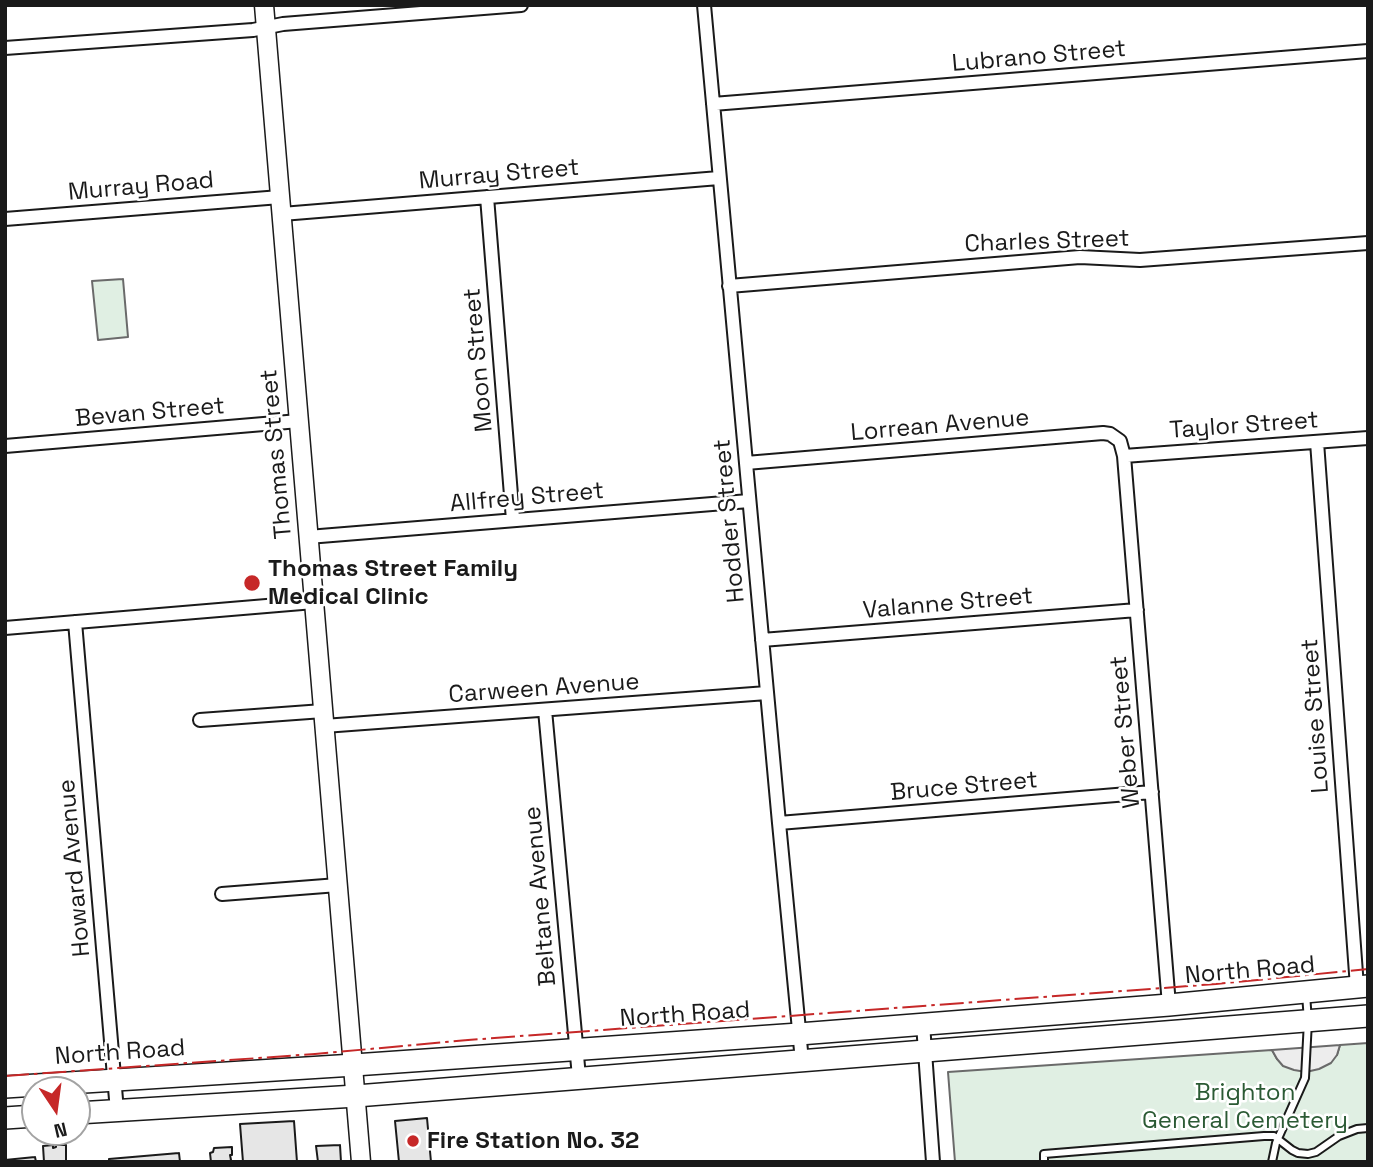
<!DOCTYPE html>
<html>
<head>
<meta charset="utf-8">
<style>
  body { margin:0 }
  #map { position:relative; width:1373px; height:1167px; overflow:hidden; background:#fff; font-family:"Space Grotesk",sans-serif }
  canvas { display:block }
  .frame { position:absolute; inset:0; border:7px solid #1a1a1a; pointer-events:none }
  .north { position:absolute; left:21px; top:1076px; width:70px; height:70px; box-sizing:border-box; background:#fff; border:2px solid #a3a3a3; border-radius:50%; rotate:167deg; font-size:19px; font-weight:700; line-height:28px; text-align:center; color:#1a1a1a }
  .north::after { content:''; display:block; margin:auto; width:24px; height:32px; background:#c62828; clip-path:polygon(50% 0,100% 100%,50% 72%,0 100%) }
</style>
</head>
<body>
<div id="map">
<canvas width="1373" height="1167"></canvas>
<div class="frame"></div>
<div class="north">N</div>
</div>
<script>
const ctx = document.querySelector('canvas').getContext('2d');
ctx.lineJoin = 'round';
function fill(path, color) { ctx.fillStyle = color; ctx.fill(path, 'evenodd'); }
const shape = rows => new Path2D(rows.map(r => 'M' + r).join(''));
function trace(path, color, width, dash) { ctx.strokeStyle = color; ctx.lineWidth = width; ctx.lineCap = dash ? 'butt' : 'round'; ctx.setLineDash(dash || []); ctx.stroke(path); }
function write(font, color, halo, rows, align = 'center') {
  ctx.font = font + ' "Space Grotesk",sans-serif'; ctx.lineWidth = 5; ctx.setLineDash([]); ctx.textBaseline = 'middle'; ctx.strokeStyle = halo; ctx.fillStyle = color; for (const [text, x, y, turn = 0] of rows) {
    ctx.save(); ctx.translate(x, y); ctx.rotate((+turn || 0) * Math.PI / 180); ctx.textAlign = isNaN(turn) ? turn : align; if (halo) ctx.strokeText(text, 0, 0); ctx.fillText(text, 0, 0); ctx.restore();
  }
}
const green = shape([
  [123,279,128,337,98,340,92,281,123,279],
  [1368,1043,1368,1162,955,1162,948,1072,1272,1050,1277,1059,1337,1055,1340,1045,1368,1043]
]);
fill(green, '#e0efe3');
trace(green, '#6a6a6a', 2);
const parking = shape([
  [1340,1045,1337,1055,1331,1063,1319,1069,1306,1072,1294,1070,1283,1066,1277,1059,1272,1050,1340,1045]
]);
fill(parking, '#ededed');
trace(parking, '#6a6a6a', 2);
const building = shape([
  [427,1118,431,1162,399,1162,395,1121,427,1118],
  [294,1121,297,1162,243,1162,240,1124,294,1121],
  [53,1145,53,1148,56,1147,56,1145,66,1145,66,1162,44,1162,43,1146,53,1145],
  [340,1145,341,1162,318,1162,316,1146,340,1145],
  [232,1147,232,1155,230,1155,231,1160,229,1162,211,1162,210,1153,213,1152,214,1148,232,1147],
  [179,1153,180,1162,109,1162,109,1159,179,1153],
  [35,1157,36,1162,5,1162,5,1160,35,1157]
]);
fill(building, '#e6e6e6');
trace(building, '#1a1a1a', 2);
const lane = shape([
  [1044,1162,1044,1154,1264,1136,1274,1136,1292,1150,1298,1153,1308,1154,1316,1152,1339,1136,1357,1129,1368,1128],
  [1272,1162,1276,1143,1305,1078,1308,1021,1306,994]
]);
const street = shape([
  [704,5,779,823,802,1061],
  [5,48,253,30,283,24,521,5],
  [713,104,1368,51],
  [487,197,513,520],
  [282,214,719,178],
  [5,219,280,197],
  [729,286,1080,257,1140,260,1368,243],
  [1317,442,1357,987],
  [5,446,299,421],
  [1124,456,1368,438],
  [746,463,1103,433,1110,434,1120,441,1124,456,1169,1005],
  [308,537,749,501],
  [75,622,117,1111],
  [5,628,314,602],
  [762,640,1137,610],
  [545,710,579,1077],
  [200,720,323,711],
  [324,726,767,693],
  [779,823,1152,792],
  [222,894,338,885],
  [923,1024,933,1162]
]);
const secondary = shape([
  [264,5,361,1162]
]);
const highway = shape([
  [5,1087,354,1065,799,1034,1169,1005,1368,986],
  [77,1113,356,1096,1368,1016],
  [5,1118,35,1116]
]);
trace(lane, '#1a1a1a', 10);
trace(street, '#1a1a1a', 16);
trace(secondary, '#1a1a1a', 21);
trace(highway, '#1a1a1a', 24);
trace(lane, '#fff', 6);
trace(street, '#fff', 12);
trace(secondary, '#fff', 18);
trace(highway, '#fff', 21);
trace(shape([
  [5,1076,315,1054,468,1040,1216,984,1368,969]
]), '#c62828', 2, [24, 5, 3.5, 5]);
for (const [x, y, r, color] of [
  [252,583,9,"#c62828"],
  [413,1141,7,"#c62828"]
]) { const dot = new Path2D(); dot.arc(x, y, r, 0, 2 * Math.PI); ctx.fillStyle = color; ctx.fill(dot); trace(dot, '#fff', 2.5); }
write('24px', '#1a1a1a', '#fff', [
  ["Lubrano Street",1039,57,-5],
  ["Murray Street",499,175,-5],
  ["Murray Road",141,187,-5],
  ["Charles Street",1047,242,-2],
  ["Moon Street",479,360,-95],
  ["Bevan Street",150,413,-5],
  ["Lorrean Avenue",940,426,-5],
  ["Taylor Street",1244,426,-4],
  ["Thomas Street",277,454,-95],
  ["Allfrey Street",527,498,-5],
  ["Hodder Street",730,521,-95],
  ["Valanne Street",948,604,-5],
  ["Carween Avenue",544,689,-4],
  ["Louise Street",1316,716,-94],
  ["Weber Street",1126,732,-95],
  ["Bruce Street",964,787,-5],
  ["Howard Avenue",75,868,-95],
  ["Beltane Avenue",541,896,-95],
  ["North Road",1250,971,-5],
  ["North Road",685,1015,-4],
  ["North Road",120,1053,-4]
]);
write('bold 24px', '#1a1a1a', '#fff', [
  ["Thomas Street Family",268,569],
  ["Medical Clinic",268,597],
  ["Fire Station No. 32",427,1141]
], 'left');
write('24px', '#2b5a34', '#fff', [
  ["Brighton",1245,1093],
  ["General Cemetery",1245,1121]
]);
</script>
</body>
</html>
